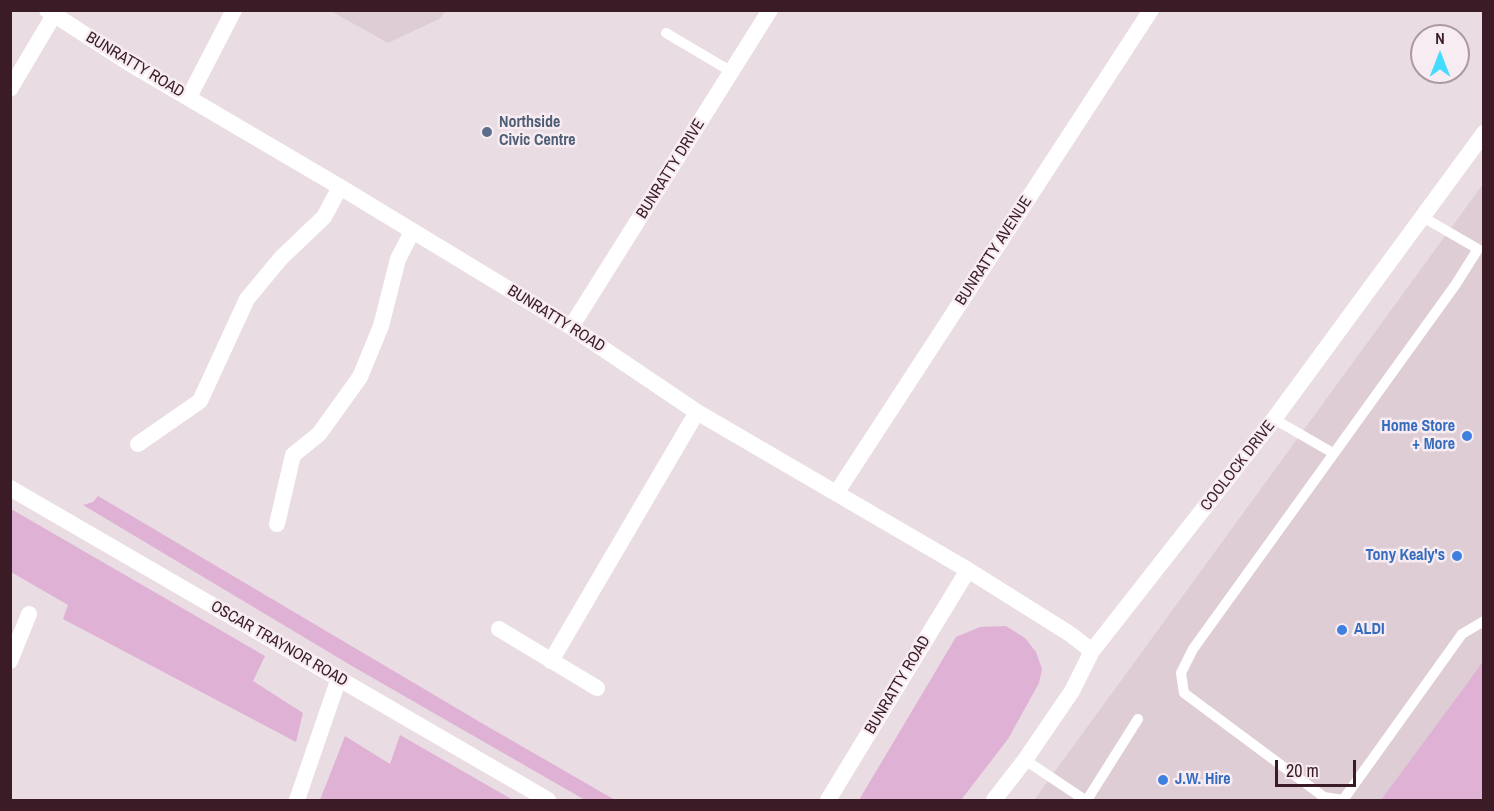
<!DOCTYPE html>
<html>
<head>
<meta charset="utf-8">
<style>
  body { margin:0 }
  #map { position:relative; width:1494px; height:811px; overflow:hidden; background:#eadce3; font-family:"Archivo Narrow",sans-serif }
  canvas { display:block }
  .frame { position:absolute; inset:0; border:12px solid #3b1c26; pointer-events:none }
  .north { position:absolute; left:1410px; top:24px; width:60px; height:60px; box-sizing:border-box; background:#f7ecf2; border:2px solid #ac99a0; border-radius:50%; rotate:0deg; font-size:16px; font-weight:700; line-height:24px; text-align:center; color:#3b1c26 }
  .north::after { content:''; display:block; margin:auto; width:21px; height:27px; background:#45dbff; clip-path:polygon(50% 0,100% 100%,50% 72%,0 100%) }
  .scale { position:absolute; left:1275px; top:760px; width:81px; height:27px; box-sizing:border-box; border:3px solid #3b1c26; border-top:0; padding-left:8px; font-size:18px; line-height:21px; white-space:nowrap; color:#3b1c26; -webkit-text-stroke:4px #f7ecf2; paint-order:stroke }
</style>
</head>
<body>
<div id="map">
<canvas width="1494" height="811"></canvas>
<div class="frame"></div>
<div class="north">N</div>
<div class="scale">20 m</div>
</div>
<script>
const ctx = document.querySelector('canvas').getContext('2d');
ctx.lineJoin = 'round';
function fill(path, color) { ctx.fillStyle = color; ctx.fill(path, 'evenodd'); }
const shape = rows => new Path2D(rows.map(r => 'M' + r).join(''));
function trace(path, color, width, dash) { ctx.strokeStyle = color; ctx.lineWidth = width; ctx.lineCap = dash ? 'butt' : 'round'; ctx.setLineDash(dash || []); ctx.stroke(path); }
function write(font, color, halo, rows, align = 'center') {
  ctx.font = font + ' "Archivo Narrow",sans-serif'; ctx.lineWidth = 5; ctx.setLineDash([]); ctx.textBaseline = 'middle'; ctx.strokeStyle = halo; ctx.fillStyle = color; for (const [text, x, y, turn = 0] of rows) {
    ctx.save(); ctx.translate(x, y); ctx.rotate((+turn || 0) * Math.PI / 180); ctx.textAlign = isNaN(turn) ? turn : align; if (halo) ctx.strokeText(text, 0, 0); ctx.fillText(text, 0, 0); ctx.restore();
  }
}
fill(shape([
  [331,11,445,10,445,11,441,18,388,43],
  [1483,184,1483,800,1034,800]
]), '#decdd5');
fill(shape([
  [98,496,485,725,615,800,585,800,352,666,83,505,93,502],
  [11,509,265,656,253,681,303,713,296,742,63,619,68,605,11,572],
  [1006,626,1025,638,1036,652,1042,669,1039,683,1008,739,961,800,859,800,956,637,980,627],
  [1483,661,1483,800,1381,800,1472,677],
  [400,735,513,800,320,800,345,736,390,764]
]), '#dfb1d5');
trace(shape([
  [666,33,732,72],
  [1274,419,1333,453],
  [1025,760,1085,800],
  [1087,800,1138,719],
  [1343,800,1324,797,1184,693,1181,673,1193,649,1456,284,1478,249,1421,216],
  [1343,800,1462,634,1484,621]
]), '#fff', 10);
trace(shape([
  [47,10,129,63,340,187,571,327,697,412,968,570,1070,634,1092,651],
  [10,89,54,15],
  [189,97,234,10],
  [571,327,770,10],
  [138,444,200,401,247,299,281,258,324,217,340,187],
  [837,492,1151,10],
  [277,524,293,455,319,434,360,377,381,326,398,259,412,232],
  [499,629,597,688],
  [10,661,29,614],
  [551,661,697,412],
  [297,800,339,678],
  [828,800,968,570],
  [994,800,1025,760,1072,691,1092,651,1274,419,1484,133]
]), '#fff', 16);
trace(shape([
  [10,488,548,800]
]), '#fff', 16);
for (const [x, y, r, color] of [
  [487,132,6,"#5c6f8a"],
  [1467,436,6,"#3f7fe0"],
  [1457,556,6,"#3f7fe0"],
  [1342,630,6,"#3f7fe0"],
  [1163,780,6,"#3f7fe0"]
]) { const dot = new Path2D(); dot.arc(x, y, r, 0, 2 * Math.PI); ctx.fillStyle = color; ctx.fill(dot); trace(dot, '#f7ecf2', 2); }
write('16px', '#3b1c26', '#f7ecf2', [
  ["BUNRATTY ROAD",135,65,31],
  ["BUNRATTY DRIVE",671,169,-58],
  ["BUNRATTY AVENUE",994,251,-57],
  ["BUNRATTY ROAD",556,319,32],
  ["COOLOCK DRIVE",1238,466,-52],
  ["OSCAR TRAYNOR ROAD",279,644,30],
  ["BUNRATTY ROAD",898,685,-59]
]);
write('bold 16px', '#4e5e75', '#f7ecf2', [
  ["Northside",499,123],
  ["Civic Centre",499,141]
], 'left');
write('bold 16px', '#366cbe', '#f7ecf2', [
  ["Home Store",1455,427],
  ["+ More",1455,445],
  ["Tony Kealy's",1445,556],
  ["ALDI",1354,630,"left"],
  ["J.W. Hire",1175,780,"left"]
], 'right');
</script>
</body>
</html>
